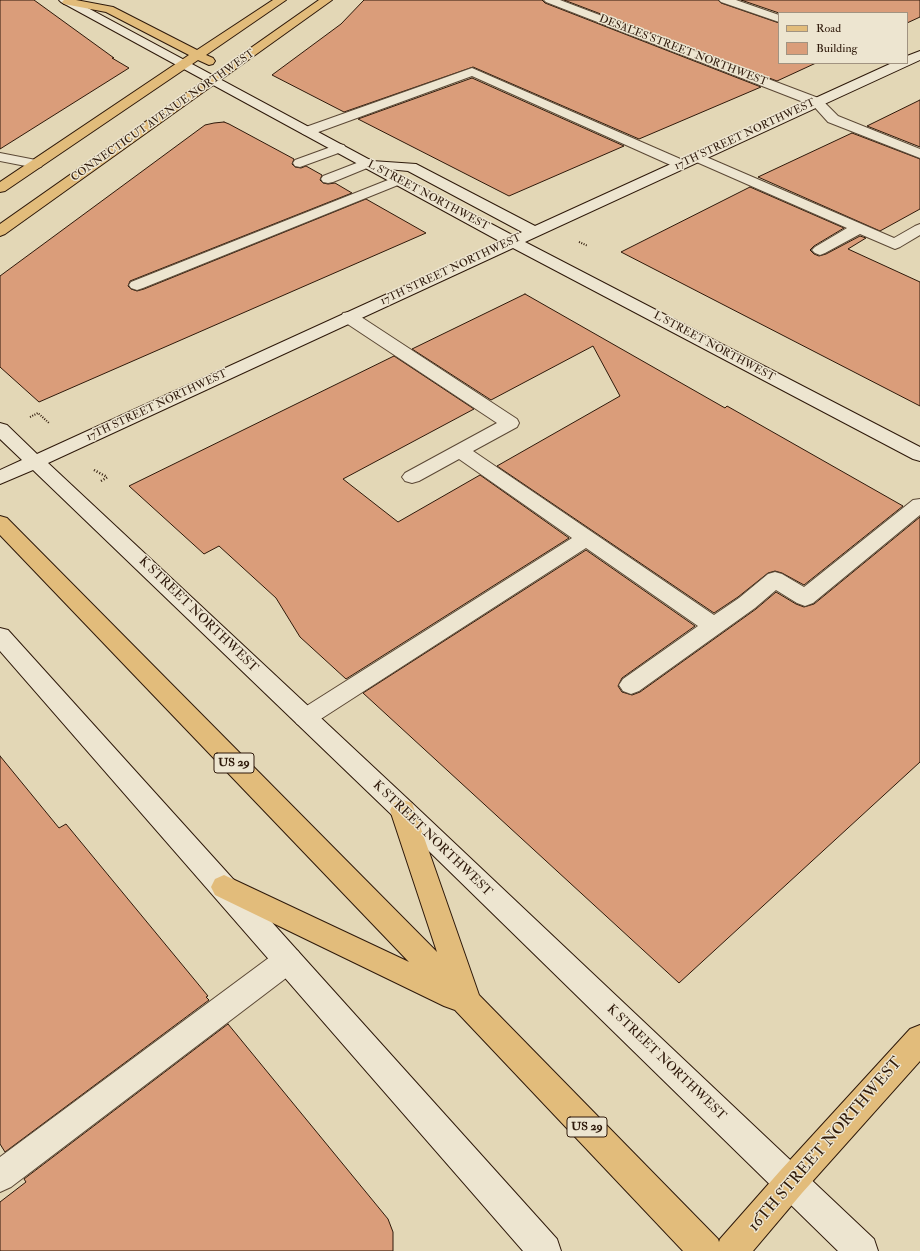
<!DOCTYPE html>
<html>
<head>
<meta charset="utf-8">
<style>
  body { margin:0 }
  #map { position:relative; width:920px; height:1251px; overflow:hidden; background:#e3d7b6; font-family:"IM FELL Double Pica",serif }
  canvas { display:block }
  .legend { position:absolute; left:778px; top:12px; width:130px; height:52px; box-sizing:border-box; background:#ede5d0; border:1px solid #a19381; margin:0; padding:5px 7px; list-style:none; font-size:12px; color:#2e190a }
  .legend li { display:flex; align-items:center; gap:8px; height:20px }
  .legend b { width:20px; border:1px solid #a19381 }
</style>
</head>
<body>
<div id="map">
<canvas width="920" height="1251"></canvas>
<ul class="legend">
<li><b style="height:5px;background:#e2bc7b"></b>Road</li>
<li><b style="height:11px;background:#da9d7a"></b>Building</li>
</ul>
</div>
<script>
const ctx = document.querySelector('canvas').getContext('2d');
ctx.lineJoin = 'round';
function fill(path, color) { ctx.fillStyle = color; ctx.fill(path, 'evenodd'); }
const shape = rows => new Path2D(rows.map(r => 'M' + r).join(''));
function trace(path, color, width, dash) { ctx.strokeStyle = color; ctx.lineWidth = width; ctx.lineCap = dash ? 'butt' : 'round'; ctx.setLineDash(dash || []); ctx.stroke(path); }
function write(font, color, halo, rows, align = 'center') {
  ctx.font = font + ' "IM FELL Double Pica",serif'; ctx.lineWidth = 3; ctx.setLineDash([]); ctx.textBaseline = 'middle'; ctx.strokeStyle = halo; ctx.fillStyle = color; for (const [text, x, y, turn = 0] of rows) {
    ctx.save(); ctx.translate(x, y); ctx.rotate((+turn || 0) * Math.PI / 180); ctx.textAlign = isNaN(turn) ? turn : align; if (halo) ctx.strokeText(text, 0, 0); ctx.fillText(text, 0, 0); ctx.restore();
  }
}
const building = shape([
  [0,0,34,0,114,58,112,58,129,68,0,149,0,0],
  [364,0,542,0,545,3,761,87,639,139,473,67,344,112,272,75,341,24,364,0],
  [564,0,718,0,721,3,779,23,779,63,816,63,777,81,564,0],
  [741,0,920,0,920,17,907,23,907,13,779,13,741,0],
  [472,78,624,146,509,196,358,119,472,78],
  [920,100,920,147,867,126,920,100],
  [224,122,229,124,294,159,292,164,295,167,301,168,306,166,322,175,320,180,323,183,328,184,335,183,352,193,130,281,128,286,131,289,137,291,144,289,366,199,426,233,39,402,0,367,0,276,205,125,214,123,224,122],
  [852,133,920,159,920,209,880,231,758,177,852,133],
  [750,187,844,228,814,246,810,250,814,254,819,256,826,254,860,236,866,238,848,249,920,282,920,406,621,252,750,187],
  [525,294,725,408,727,406,903,506,804,585,782,573,775,571,768,573,738,597,714,613,497,466,620,396,593,346,491,400,412,349,525,294],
  [394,356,474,409,343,479,398,522,480,475,569,538,346,679,300,637,276,598,219,546,204,554,129,486,394,356],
  [920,517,920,762,679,983,363,693,586,550,695,626,622,678,618,686,622,692,632,695,640,692,756,609,776,592,796,604,804,607,814,604,920,517],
  [0,756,59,828,66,824,208,996,206,997,209,1000,5,1152,0,1144,0,756],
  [228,1024,388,1219,393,1232,393,1251,0,1251,0,1202,26,1182,24,1179,228,1024]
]);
fill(building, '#da9d7a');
trace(building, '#2e190a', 1);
const lane = shape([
  [719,0,736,0,779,15,779,22,721,2,719,0],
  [472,68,685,161,687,164,685,167,680,168,675,167,472,76,313,134,308,135,303,134,301,131,303,128,472,68],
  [816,98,821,99,838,116,920,149,920,158,828,122,810,102,811,99,816,98],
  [339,144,344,145,346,148,344,151,300,167,295,166,293,163,295,160,339,144],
  [0,153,41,161,43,164,41,167,36,168,0,161,0,153],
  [697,153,894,238,915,226,920,224,920,235,900,247,895,249,860,234,825,253,820,255,815,253,812,250,815,247,847,228,692,160,690,157,692,154,697,153],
  [367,159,372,160,374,163,372,166,333,182,328,183,323,182,321,179,323,176,367,159],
  [398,176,403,177,405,180,403,183,143,288,137,290,131,288,129,285,131,282,398,176],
  [349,312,355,313,517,419,519,423,517,427,473,451,714,615,739,598,768,574,775,572,782,574,804,587,913,500,920,499,920,515,813,603,805,606,797,603,776,590,755,608,639,691,631,694,623,691,619,685,623,679,698,626,586,548,313,724,305,727,297,724,293,718,297,712,572,538,459,459,419,481,412,483,405,481,402,477,405,473,497,423,343,321,341,317,343,313,349,312],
  [288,947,298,951,302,960,298,969,11,1187,0,1192,0,1157,278,951,288,947]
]);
const street = shape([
  [544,0,560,0,821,99,822,102,821,105,816,106,811,105,546,2,544,0]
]);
const secondary = shape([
  [59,0,73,0,372,161,416,164,535,226,892,63,907,63,907,56,920,51,920,60,525,242,920,447,920,461,913,459,513,248,48,463,412,803,874,1239,878,1251,838,1251,394,817,33,470,0,484,0,470,22,460,0,439,0,423,7,425,37,454,501,242,61,2,59,0],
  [388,169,408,171,522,232,514,236,388,169],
  [0,628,8,630,233,879,557,1239,561,1251,523,1251,0,651,0,628]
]);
const primary = shape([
  [64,0,76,0,113,7,197,50,273,0,286,0,206,55,213,58,215,61,213,64,209,65,198,60,5,191,0,192,0,182,189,55,106,12,64,4,62,2,64,0],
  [319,0,332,0,5,234,0,236,0,224,319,0],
  [920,1025,920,1061,802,1193,753,1251,716,1251,720,1239,780,1171,910,1029,920,1025]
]);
const highway = shape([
  [0,516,7,518,437,952,390,810,394,803,403,800,412,803,479,995,718,1239,722,1251,683,1251,455,1010,444,1006,215,895,211,887,215,879,224,875,409,962,0,535,0,516]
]);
trace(lane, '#5b4835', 2);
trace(street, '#5b4835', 2);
trace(secondary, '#2e190a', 2);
trace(primary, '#2e190a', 2);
trace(highway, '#2e190a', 2);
trace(shape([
  [579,242,588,246],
  [30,417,38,413,49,423]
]), '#2e190a', 2, [1, 1.5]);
trace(shape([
  [94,470,107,477],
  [101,481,108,477]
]), '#2e190a', 2.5, [1, 2]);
fill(lane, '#ede5d0');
fill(street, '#ede5d0');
fill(secondary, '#ede5d0');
fill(primary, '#e2bc7b');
fill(highway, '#e2bc7b');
write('11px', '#2e190a', '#ede5d0', [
  ["DESALES STREET NORTHWEST",683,51,21],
  ["CONNECTICUT AVENUE NORTHWEST",163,116,-35],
  ["17TH STREET NORTHWEST",745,135,-25],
  ["L STREET NORTHWEST",428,196,28],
  ["17TH STREET NORTHWEST",451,270,-25],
  ["L STREET NORTHWEST",714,347,28],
  ["17TH STREET NORTHWEST",157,406,-25]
]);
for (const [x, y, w] of [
  [234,763,40],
  [587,1127,40]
]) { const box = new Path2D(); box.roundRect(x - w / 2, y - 10, w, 20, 3); ctx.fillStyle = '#ede5d0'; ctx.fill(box); trace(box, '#2e190a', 1); }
write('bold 12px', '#2e190a', null, [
  ["US 29",234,763],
  ["US 29",587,1127]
]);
write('13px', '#2e190a', '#ede5d0', [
  ["K STREET NORTHWEST",198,615,44],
  ["K STREET NORTHWEST",432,839,44],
  ["K STREET NORTHWEST",666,1063,44]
]);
write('16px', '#2e190a', '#ede5d0', [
  ["16TH STREET NORTHWEST",826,1145,-49]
]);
</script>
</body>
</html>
